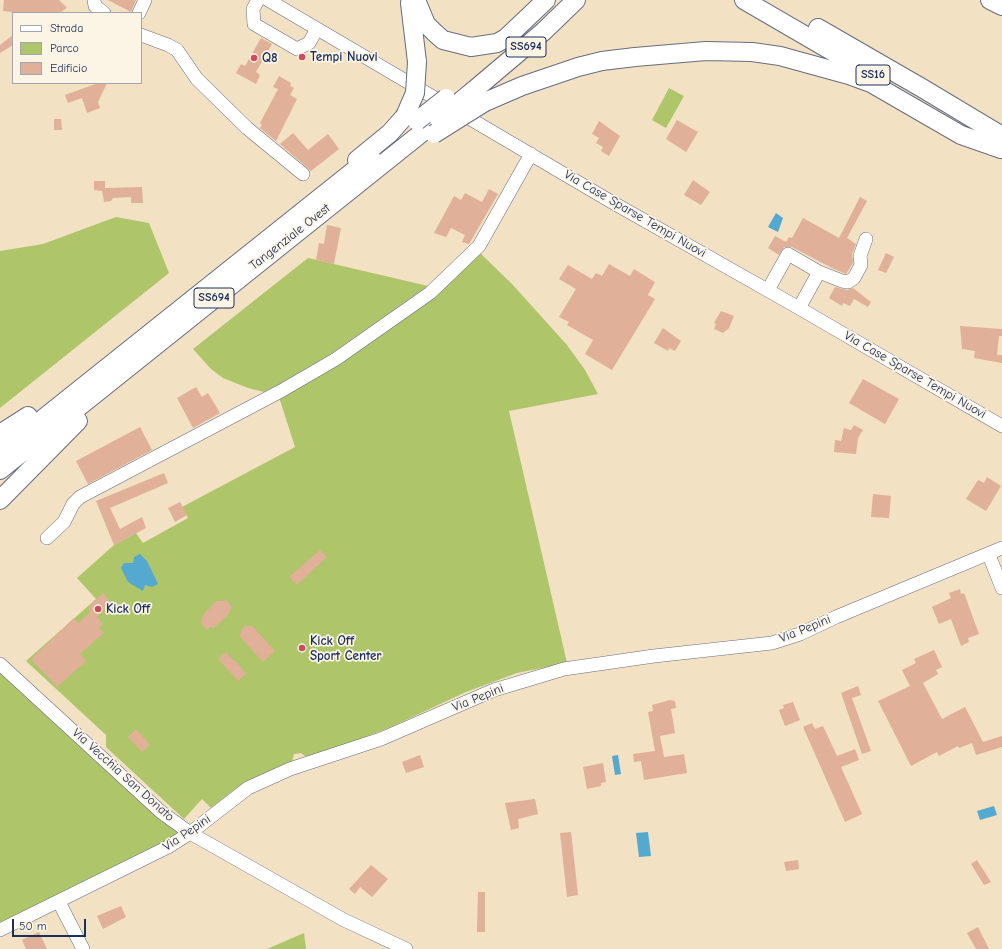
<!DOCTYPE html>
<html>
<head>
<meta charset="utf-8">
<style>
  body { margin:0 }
  #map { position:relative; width:1002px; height:949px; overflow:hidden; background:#f2e1c3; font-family:"Comic Neue",sans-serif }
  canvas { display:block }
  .legend { position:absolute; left:12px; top:12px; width:130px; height:72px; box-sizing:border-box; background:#fcf5e5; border:1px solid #a2a6af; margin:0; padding:5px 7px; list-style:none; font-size:12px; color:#1b2f5e }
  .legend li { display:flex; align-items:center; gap:8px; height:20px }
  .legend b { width:20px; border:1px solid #a2a6af }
  .scale { position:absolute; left:12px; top:919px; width:74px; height:18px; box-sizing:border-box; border:2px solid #1b2f5e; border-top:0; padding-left:5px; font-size:12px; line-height:14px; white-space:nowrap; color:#1b2f5e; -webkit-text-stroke:3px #fcf5e5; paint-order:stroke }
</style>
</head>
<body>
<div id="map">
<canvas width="1002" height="949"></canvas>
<ul class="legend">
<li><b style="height:5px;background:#fff"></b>Strada</li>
<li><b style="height:11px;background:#aec56a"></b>Parco</li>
<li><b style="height:11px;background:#e0b098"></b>Edificio</li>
</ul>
<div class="scale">50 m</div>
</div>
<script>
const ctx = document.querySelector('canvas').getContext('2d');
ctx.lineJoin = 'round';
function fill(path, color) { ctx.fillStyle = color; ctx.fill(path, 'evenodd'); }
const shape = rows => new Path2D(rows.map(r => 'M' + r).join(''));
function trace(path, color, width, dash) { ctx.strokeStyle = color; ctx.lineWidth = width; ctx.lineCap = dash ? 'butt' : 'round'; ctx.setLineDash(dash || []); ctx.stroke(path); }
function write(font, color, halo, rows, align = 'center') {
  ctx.font = font + ' "Comic Neue",sans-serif'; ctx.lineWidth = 3.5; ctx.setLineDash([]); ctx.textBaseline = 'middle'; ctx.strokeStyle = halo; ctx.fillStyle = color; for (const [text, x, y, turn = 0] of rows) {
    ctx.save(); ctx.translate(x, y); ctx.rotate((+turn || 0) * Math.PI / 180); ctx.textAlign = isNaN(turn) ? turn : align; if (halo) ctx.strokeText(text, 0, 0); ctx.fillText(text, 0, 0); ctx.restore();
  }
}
fill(shape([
  [669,88,684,96,666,128,652,120],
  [116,217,149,223,169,273,0,408,0,251,43,244],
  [480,253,512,284,567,345,585,370,598,394,509,411,567,663,517,673,466,692,393,726,331,751,306,757,301,753,294,754,292,762,262,775,234,790,211,808,202,799,184,819,106,747,106,735,26,661,96,599,77,578,114,545,136,533,143,543,188,518,182,507,295,447,279,397],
  [308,258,428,286,328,356,280,384,264,392,248,388,223,378,211,369,193,349],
  [0,669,178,829,176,837,0,925],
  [304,933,306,949,267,949]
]), '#aec56a');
fill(shape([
  [776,213,783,218,778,232,768,227],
  [140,554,147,561,158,584,152,587,145,585,143,591,128,582,121,568,124,563,133,563,134,557],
  [618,755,621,774,615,775,612,756],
  [994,806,997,815,980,820,977,811],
  [648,832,651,856,639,857,636,833]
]), '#54a9d0');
fill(shape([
  [4,0,59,0,67,8,59,13,19,13,3,11],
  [108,0,136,0,131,12],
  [13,35,13,45,0,53,0,45],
  [261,38,272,44,256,72,260,75,256,84,236,73,241,64,245,66],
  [279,76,291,83,290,86,294,88,290,95,297,99,276,141,260,128,262,125,260,123,278,89,273,87],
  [98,83,107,83,98,102,100,108,87,113,82,98,68,103,65,95],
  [54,119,61,119,62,130,54,130],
  [677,120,698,132,686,152,666,139],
  [599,121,620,136,609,156,601,151,603,147,596,143,599,138,592,134],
  [293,133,308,150,328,134,339,149,311,171,280,144],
  [693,180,710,192,701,205,684,195],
  [94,181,105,181,105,188,142,187,143,203,131,203,131,197,113,198,111,201,104,202,102,191,94,190],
  [489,189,498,194,469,244,462,242,465,235,451,228,446,237,434,233,454,196,461,200,465,193,482,202],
  [860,197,867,201,847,238,856,244,852,254,853,263,846,274,832,268,792,247,784,247,779,255,768,248,775,236,786,242,789,237,792,238,803,218,839,238],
  [327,225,341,228,334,264,316,260,319,243,324,244],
  [886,253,894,257,886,273,878,270],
  [609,264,630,276,634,269,655,282,648,295,655,299,612,370,585,354,593,340,567,325,569,322,559,317,576,289,559,279,568,265,592,279,596,273,602,276],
  [835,287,847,290,853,288,871,302,868,307,854,299,850,306,843,303,842,306,829,298],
  [721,311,734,316,729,328,723,333,714,329,716,324,714,323],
  [960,326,1002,329,1002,336,999,336,997,355,1002,355,1002,363,974,358,975,351,962,349],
  [663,328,681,341,675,351,669,348,668,351,654,343],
  [863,379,899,399,885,424,849,403],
  [196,387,202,397,208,393,220,413,193,428,177,398],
  [854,425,863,430,858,438,856,454,834,452,835,440,841,441,844,428,851,430],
  [140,427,152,450,88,484,76,461],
  [164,473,168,483,110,508,120,529,142,517,146,528,114,545,96,501],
  [987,477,1001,486,986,511,966,499,978,480,984,483],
  [873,494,891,496,889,518,871,517],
  [180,502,187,515,175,522,168,508],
  [320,550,327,557,297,585,289,577],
  [960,589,961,594,964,593,979,634,968,638,969,642,961,646,951,619,939,624,932,607,951,598,949,593],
  [103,593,112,604,97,617,103,624,99,628,104,633,80,654,86,661,57,687,31,659,74,618,78,623,91,611,89,609,91,606,90,605],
  [225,599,232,607,230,609,229,614,214,628,210,627,207,630,200,622,202,619,203,615,216,601,223,601],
  [245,626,252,626,275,651,263,662,240,637,241,630],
  [934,650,942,667,936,670,938,674,923,683,942,719,965,707,983,742,1002,736,1002,747,976,755,972,743,959,748,958,746,939,756,937,752,911,766,878,701,910,686,902,670,916,663,914,659],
  [226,652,234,661,235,660,246,674,238,681,218,659],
  [858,686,861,695,852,698,871,751,862,754,841,693],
  [670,700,675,701,676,708,671,709,675,733,660,736,664,757,684,754,687,773,644,780,641,761,634,762,633,754,655,751,648,712,653,711,652,705],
  [793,702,800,720,785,726,779,710,784,708,783,705],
  [812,723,815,729,823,726,837,756,855,749,859,760,841,767,862,814,845,822,803,727],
  [136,729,150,745,142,752,128,737],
  [420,755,424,767,406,773,402,762],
  [603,763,606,782,601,783,601,786,587,789,583,767],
  [535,799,538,814,518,819,519,828,511,830,505,803],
  [571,832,578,895,567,897,560,833],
  [798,860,799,869,786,871,784,862],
  [977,860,991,882,984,885,971,864],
  [371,865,388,879,372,897,360,887,355,894,349,889],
  [478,892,485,892,485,932,477,932],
  [121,906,126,917,103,929,97,916],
  [978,927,989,949,976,949,967,933],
  [39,932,47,949,26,949,22,940]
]), '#e0b098');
const minor = shape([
  [94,0,95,6,104,13],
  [258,0,253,9,254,24,297,49,309,43,317,29],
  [268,0,610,201,799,308,1002,426],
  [139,13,145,0],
  [141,35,168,45,177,50,197,79,247,128,303,174],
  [768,290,788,254,819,272,842,281,848,282,854,278,861,265,860,256,866,239],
  [799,308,819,272],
  [47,538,64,522,73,504,80,497,281,391,336,359,430,293,479,246,531,154],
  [989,555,1002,588],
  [0,664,161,812,190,833,344,920,406,949],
  [59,902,83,949],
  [0,930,168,847,190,833,248,788,290,769,381,739,494,690,564,669,654,656,772,643,800,634,836,617,1002,548]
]);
const highway = shape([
  [416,0,426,24,435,33,443,40,471,47,497,43,506,38,546,0],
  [744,0,873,75],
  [990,0,1002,6],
  [410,3,417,62],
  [818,28,922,88,1002,136],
  [473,91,544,31,576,0],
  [485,102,522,86,578,67,602,61,635,57,706,51,752,52,780,56,849,75,871,83,961,135,1001,149],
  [357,160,390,133,405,116],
  [0,434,28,416],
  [0,453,371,157],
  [0,470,429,127],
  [0,500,78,421]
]);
trace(minor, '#666d81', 14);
trace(highway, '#666d81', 20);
trace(minor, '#fff', 13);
trace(highway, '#fff', 18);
const highwayBridge = shape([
  [405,116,415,93,417,62],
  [439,119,473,91],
  [417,121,446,98],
  [434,134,485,102]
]);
trace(highwayBridge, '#666d81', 20, []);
trace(highwayBridge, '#fff', 18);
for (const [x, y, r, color] of [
  [302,57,4,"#d1495b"],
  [254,58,4,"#d1495b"],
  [98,609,4,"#d1495b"],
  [302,648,4,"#d1495b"]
]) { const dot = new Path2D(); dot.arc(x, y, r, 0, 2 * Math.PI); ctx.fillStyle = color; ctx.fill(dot); trace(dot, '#fcf5e5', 1.5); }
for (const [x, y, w] of [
  [526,47,40],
  [873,75,34],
  [214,298,40]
]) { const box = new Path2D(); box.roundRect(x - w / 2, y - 10, w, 20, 3); ctx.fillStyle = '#fcf5e5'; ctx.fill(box); trace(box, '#1b2f5e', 1); }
write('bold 12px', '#1b2f5e', null, [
  ["SS694",526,47],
  ["SS16",873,75],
  ["SS694",214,298]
]);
write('bold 13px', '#1b2f5e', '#fcf5e5', [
  ["Tempi Nuovi",310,57],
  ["Q8",262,58],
  ["Kick Off",106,609],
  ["Kick Off",310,641],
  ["Sport Center",310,656]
], 'left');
write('13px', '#1b2f5e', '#fcf5e5', [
  ["Via Case Sparse Tempi Nuovi",635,214,30],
  ["Tangenziale Ovest",290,237,-38],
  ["Via Case Sparse Tempi Nuovi",915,375,30],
  ["Via Pepini",805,629,-22],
  ["Via Pepini",478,698,-22],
  ["Via Vecchia San Donato",123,775,42],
  ["Via Pepini",187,833,-34]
]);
</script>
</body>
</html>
